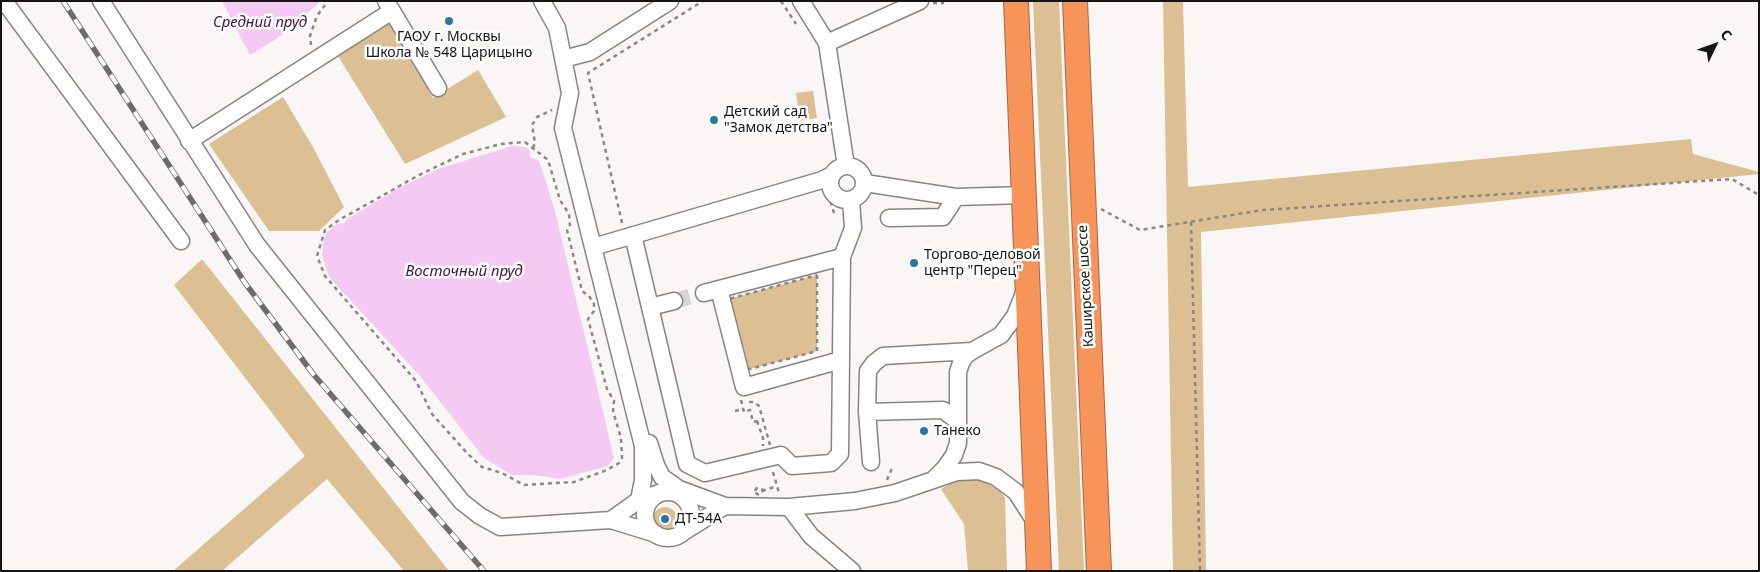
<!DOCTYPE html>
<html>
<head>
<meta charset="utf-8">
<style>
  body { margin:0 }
  #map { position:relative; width:1760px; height:572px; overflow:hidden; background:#faf6f6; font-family:"Noto Sans",sans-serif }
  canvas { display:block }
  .frame { position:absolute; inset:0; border:2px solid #161414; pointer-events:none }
  .north { position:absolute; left:1690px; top:20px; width:50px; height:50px; -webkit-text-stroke:4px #fff; paint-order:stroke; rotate:48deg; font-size:14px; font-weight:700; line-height:20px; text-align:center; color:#161414 }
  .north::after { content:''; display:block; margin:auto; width:18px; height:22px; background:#161414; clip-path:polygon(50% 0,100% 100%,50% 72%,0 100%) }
</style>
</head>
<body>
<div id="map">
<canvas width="1760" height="572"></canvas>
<div class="frame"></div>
<div class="north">С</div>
</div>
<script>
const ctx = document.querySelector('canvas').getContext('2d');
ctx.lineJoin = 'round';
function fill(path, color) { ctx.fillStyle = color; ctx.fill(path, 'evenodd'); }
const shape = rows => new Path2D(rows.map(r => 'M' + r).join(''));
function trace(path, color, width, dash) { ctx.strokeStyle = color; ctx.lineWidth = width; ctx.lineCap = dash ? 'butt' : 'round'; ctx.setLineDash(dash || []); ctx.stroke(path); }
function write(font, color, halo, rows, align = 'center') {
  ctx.font = font + ' "Noto Sans",sans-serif'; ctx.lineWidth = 5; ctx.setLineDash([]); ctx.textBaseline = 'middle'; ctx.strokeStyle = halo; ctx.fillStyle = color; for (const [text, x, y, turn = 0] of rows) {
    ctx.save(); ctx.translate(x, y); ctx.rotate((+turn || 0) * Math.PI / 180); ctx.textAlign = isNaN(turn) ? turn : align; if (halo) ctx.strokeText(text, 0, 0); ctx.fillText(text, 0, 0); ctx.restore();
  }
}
fill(shape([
  [1033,1,1059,1,1084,571,1059,571],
  [1163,1,1183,1,1188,187,1691,139,1693,154,1759,172,1759,174,1201,232,1206,571,1173,571],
  [390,23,433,98,478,70,506,117,405,164,338,56],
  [813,91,817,118,800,121,796,93],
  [283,97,314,149,344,207,319,231,269,231,209,144],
  [202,259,449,571,404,571,327,479,222,571,173,571,305,456,174,285],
  [817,275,817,351,746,370,729,299],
  [972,478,983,478,997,487,1005,498,1007,571,968,571,964,524,941,489,958,480],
  '653 519a12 12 0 1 1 24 0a12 12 0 1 1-24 0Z'
]), '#dcbf93');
fill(shape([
  [222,1,320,1,317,5,275,40,250,55],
  [512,146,525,147,529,149,530,157,539,161,542,169,555,211,614,458,608,466,560,479,534,475,512,475,484,458,420,376,329,277,322,255,323,243,327,232,337,224,344,223,347,219,397,189,438,169]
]), '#f4caf4');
trace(shape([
  [674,301,704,293]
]), '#d8d4d4', 16, [16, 8]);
const minor = shape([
  [4,1,181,241],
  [101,1,257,245,462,502,480,516,500,527,611,520,656,534],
  [386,1,438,88],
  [542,1,557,28,570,93,563,128,643,446,643,480,639,500],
  [801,1,827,43],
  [571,57,590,52,670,1],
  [189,141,392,11],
  '830 183a17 17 0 1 1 34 0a17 17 0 1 1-34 0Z',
  [846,166,827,43,920,1],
  [865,183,956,197,1024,195],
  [889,218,943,217,956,197],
  [633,235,687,464,705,473,781,455,792,466,831,463,840,454,842,257,853,228,851,200],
  [593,247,822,180,832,175],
  [719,289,744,387,841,360],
  [704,293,842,257],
  [650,307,674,301],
  [867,412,943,410,958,421],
  [649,443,656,465,662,477,679,489],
  [871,462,867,412,868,371,874,363,883,356,972,351],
  [934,479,945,468,954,455,958,443,958,372,961,363,966,355,972,351,1001,335,1015,316,1024,293],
  '645 515a23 23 0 1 1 46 0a23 23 0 1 1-46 0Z',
  [789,507,811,536,852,571],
  [611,520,639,500,662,492,679,489,725,506,789,507,855,501,895,493,957,472,979,471,996,477,1016,492,1036,523],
  [685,531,725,506]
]);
const highway = shape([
  [1016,1,1039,571],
  [1075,1,1099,571]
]);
trace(minor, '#888484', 19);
trace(highway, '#a86741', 26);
trace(shape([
  [781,1,796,24],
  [933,3,944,3],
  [311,45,310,36,317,16,328,1],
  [525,142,548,160,560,200,569,214,570,225,567,230,582,291,589,296,594,304,594,311,588,319,607,389,614,401,613,411,621,438,622,458,619,463,607,470,574,482,524,485,502,473,482,467,467,453,432,414,416,381,325,276,317,256,325,230,339,220,419,175,463,154,501,144,525,142],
  [533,148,535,143,532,125,537,117,552,110],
  [828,194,835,216],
  [1101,209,1140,230,1263,210,1732,179,1759,195],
  [1191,222,1200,571],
  [622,223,588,73,703,1],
  [817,275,817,351,746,370,729,299,817,275],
  [741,400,744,412,750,410,753,422,763,420],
  [749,402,754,402,759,406,770,445],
  [735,411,743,409],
  [757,421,763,438,763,446],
  [773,472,779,493],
  [887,480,892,468],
  '755.5 491a3.5 3.5 0 1 1 7 0a3.5 3.5 0 1 1-7 0Z',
  [762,491,777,486]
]), '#8a8787', 2.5, [4, 4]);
trace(minor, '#fff', 16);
trace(highway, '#f69459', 24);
const rail = shape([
  [63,1,245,283,314,375,484,571]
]);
trace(rail, '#6e6b6b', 5.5);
trace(rail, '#fff', 4, [11]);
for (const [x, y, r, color] of [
  [449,21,5,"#2a75a8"],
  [714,120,5,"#2a75a8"],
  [914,263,5,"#2a75a8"],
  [924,431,5,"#2a75a8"],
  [665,519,5,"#2a75a8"]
]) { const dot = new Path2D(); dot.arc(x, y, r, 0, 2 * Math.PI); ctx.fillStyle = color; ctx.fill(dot); trace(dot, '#fff', 2); }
write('14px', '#161414', '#fff', [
  ["ГАОУ г. Москвы",449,37,"center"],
  ["Школа № 548 Царицыно",449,53,"center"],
  ["Детский сад",724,112],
  ["\"Замок детства\"",724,128],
  ["Торгово-деловой",924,255],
  ["центр \"Перец\"",924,271],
  ["Танеко",934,431],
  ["ДТ-54А",675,519]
], 'left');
write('14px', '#161414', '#fff', [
  ["Каширское шоссе",1086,286,-93]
]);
write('italic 15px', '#421043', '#fff', [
  ["Средний пруд",260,23],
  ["Восточный пруд",464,272]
]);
</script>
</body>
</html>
